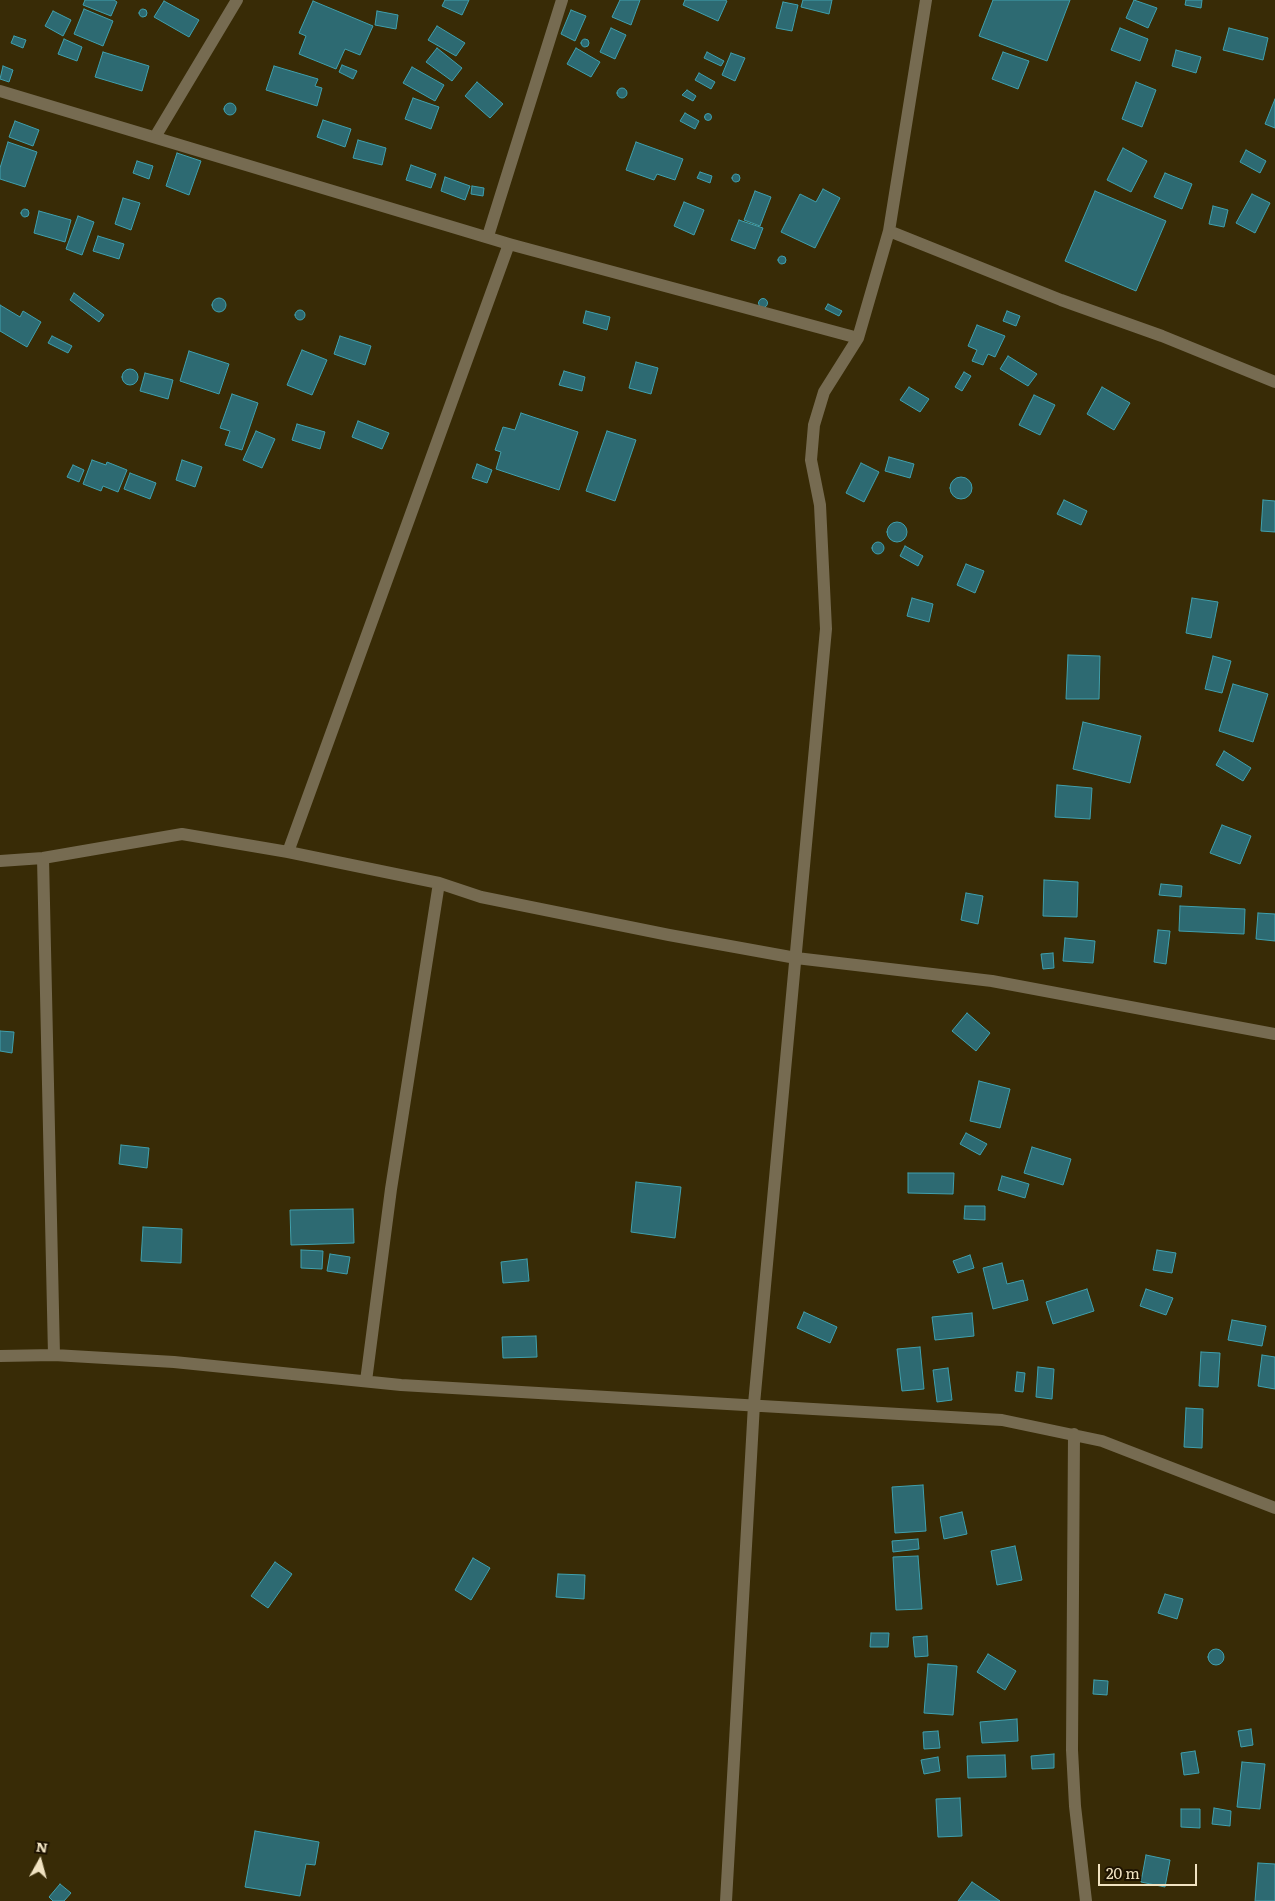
<!DOCTYPE html>
<html>
<head>
<meta charset="utf-8">
<style>
  body { margin:0 }
  #map { position:relative; width:1275px; height:1901px; overflow:hidden; background:#382b06; font-family:Literata,serif }
  canvas { display:block }
  .north { position:absolute; left:15px; top:1836px; width:50px; height:50px; -webkit-text-stroke:4px #1e1300; paint-order:stroke; rotate:7deg; font-size:14px; font-weight:700; line-height:20px; text-align:center; color:#f1e3c2 }
  .north::after { content:''; display:block; margin:auto; width:18px; height:22px; background:#f1e3c2; clip-path:polygon(50% 0,100% 100%,50% 72%,0 100%) }
  .scale { position:absolute; left:1098px; top:1864px; width:99px; height:22px; box-sizing:border-box; border:2px solid #f1e3c2; border-top:0; padding-left:6px; font-size:15px; line-height:18px; white-space:nowrap; color:#f1e3c2; -webkit-text-stroke:4px #1e1300; paint-order:stroke }
</style>
</head>
<body>
<div id="map">
<canvas width="1275" height="1901"></canvas>
<div class="north">N</div>
<div class="scale">20 m</div>
</div>
<script>
const ctx = document.querySelector('canvas').getContext('2d');
ctx.lineJoin = 'round';
function fill(path, color) { ctx.fillStyle = color; ctx.fill(path, 'evenodd'); }
const shape = rows => new Path2D(rows.map(r => 'M' + r).join(''));
function trace(path, color, width, dash) { ctx.strokeStyle = color; ctx.lineWidth = width; ctx.lineCap = dash ? 'butt' : 'round'; ctx.setLineDash(dash || []); ctx.stroke(path); }
const building = shape([
  [85,0,114,0,117,2,111,16,83,5,85,0],
  [445,0,469,0,462,15,442,6,445,0],
  [620,0,640,0,631,25,612,17,620,0],
  [685,0,725,0,727,1,718,21,683,5,685,0],
  [803,0,832,0,829,14,801,7,803,0],
  [993,0,1070,0,1047,61,979,36,993,0],
  [1134,0,1157,8,1148,28,1126,18,1134,0],
  [1186,0,1202,0,1201,8,1185,5,1186,0],
  [164,1,199,20,189,37,154,17,164,1],
  [313,1,373,26,360,55,345,49,336,69,299,54,306,36,299,33,313,1],
  [783,2,798,5,792,31,776,28,783,2],
  '139 13a4 4 0 1 1 8 0a4 4 0 1 1-8 0Z',
  [84,9,113,21,103,46,74,34,84,9],
  [571,10,586,16,575,41,561,34,571,10],
  [53,11,71,20,63,36,45,26,53,11],
  [377,11,398,15,396,29,375,25,377,11],
  [437,26,465,43,456,56,428,40,437,26],
  [611,28,626,35,615,59,600,52,611,28],
  [1120,28,1148,39,1140,61,1111,50,1120,28],
  [1229,28,1268,38,1263,60,1223,50,1229,28],
  [14,36,26,40,23,48,11,43,14,36],
  '581 43a4 4 0 1 1 8 0a4 4 0 1 1-8 0Z',
  [64,39,82,47,77,61,58,54,64,39],
  [437,48,462,68,452,81,426,62,437,48],
  [576,48,600,62,591,77,567,64,576,48],
  [1176,50,1201,57,1196,73,1172,66,1176,50],
  [103,52,149,66,142,91,95,77,103,52],
  [707,52,724,61,721,66,704,58,707,52],
  [1003,52,1029,61,1018,89,992,79,1003,52],
  [731,53,745,58,735,81,722,75,731,53],
  [342,65,357,71,353,79,339,72,342,65],
  [3,66,13,70,9,82,0,79,3,66],
  [274,66,318,79,315,86,322,88,317,106,266,90,274,66],
  [412,67,444,85,435,101,403,83,412,67],
  [699,73,715,82,711,89,695,80,699,73],
  [477,82,503,104,490,118,465,96,477,82],
  [1136,82,1156,90,1142,127,1122,119,1136,82],
  '617 93a5 5 0 1 1 10 0a5 5 0 1 1-10 0Z',
  [687,90,696,96,693,101,682,95,687,90],
  [413,98,439,107,431,129,405,119,413,98],
  [1275,99,1275,128,1265,124,1275,99],
  '224 109a6 6 0 1 1 12 0a6 6 0 1 1-12 0Z',
  [685,113,699,121,695,129,680,121,685,113],
  '704.5 117a3.5 3.5 0 1 1 7 0a3.5 3.5 0 1 1-7 0Z',
  [323,120,351,129,345,147,317,137,323,120],
  [15,121,39,130,33,146,9,137,15,121],
  [358,140,386,148,382,165,353,158,358,140],
  [8,142,37,152,25,187,0,179,0,168,8,142],
  [636,142,683,159,675,180,657,174,654,180,626,170,636,142],
  [1123,148,1147,161,1131,192,1107,180,1123,148],
  [1246,150,1266,161,1260,173,1240,162,1246,150],
  [177,153,201,161,189,195,166,186,177,153],
  [137,161,153,166,149,179,133,173,137,161],
  [411,165,436,174,431,188,406,180,411,165],
  [700,172,712,176,710,183,697,178,700,172],
  [1165,173,1192,184,1182,209,1154,197,1165,173],
  '732 178a4 4 0 1 1 8 0a4 4 0 1 1-8 0Z',
  [445,177,470,186,465,200,441,191,445,177],
  [472,186,484,188,483,196,471,194,472,186],
  [823,189,840,198,815,248,781,232,800,194,816,202,823,189],
  [755,191,771,197,760,226,744,220,755,191],
  [1095,191,1166,221,1136,291,1065,261,1095,191],
  [1252,194,1270,203,1255,233,1236,223,1252,194],
  [123,198,140,203,131,230,115,224,123,198],
  [684,202,704,210,694,235,674,226,684,202],
  [1213,206,1228,210,1224,227,1209,224,1213,206],
  '21 213a4 4 0 1 1 8 0a4 4 0 1 1-8 0Z',
  [39,211,71,220,65,242,34,233,39,211],
  [78,216,94,222,82,255,66,249,78,216],
  [739,220,763,228,755,249,731,240,739,220],
  [98,236,124,244,119,259,93,251,98,236],
  '778 260a4 4 0 1 1 8 0a4 4 0 1 1-8 0Z',
  [74,293,104,315,99,322,70,300,74,293],
  '212 305a7 7 0 1 1 14 0a7 7 0 1 1-14 0Z',
  '758.5 303a4.5 4.5 0 1 1 9 0a4.5 4.5 0 1 1-9 0Z',
  [828,304,842,311,839,316,825,309,828,304],
  [0,305,20,317,23,311,41,322,27,347,0,331,0,305],
  '295 315a5 5 0 1 1 10 0a5 5 0 1 1-10 0Z',
  [586,311,610,317,607,330,583,323,586,311],
  [1007,311,1020,316,1016,326,1003,321,1007,311],
  [977,325,1005,336,995,357,988,354,983,365,972,361,977,350,968,346,977,325],
  [52,336,72,346,68,353,48,343,52,336],
  [340,336,371,346,365,365,334,354,340,336],
  [302,350,327,360,312,395,287,385,302,350],
  [189,351,229,364,219,394,180,381,189,351],
  [1008,356,1037,374,1028,386,1000,369,1008,356],
  [636,362,658,368,651,394,629,388,636,362],
  '122 377a8 8 0 1 1 16 0a8 8 0 1 1-16 0Z',
  [564,371,585,377,582,391,559,385,564,371],
  [964,372,971,376,962,391,955,387,964,372],
  [145,373,173,380,168,399,140,391,145,373],
  [909,387,929,399,920,412,900,400,909,387],
  [1102,387,1130,403,1114,430,1087,414,1102,387],
  [232,394,258,403,242,450,225,445,230,431,220,428,232,394],
  [1034,395,1055,405,1040,435,1019,425,1034,395],
  [521,413,578,432,559,490,496,469,501,452,495,450,503,427,515,430,521,413],
  [358,421,389,433,382,449,352,437,358,421],
  [297,424,325,432,320,449,292,440,297,424],
  [256,431,275,439,262,468,243,460,256,431],
  [607,431,636,440,615,501,586,491,607,431],
  [889,457,914,464,910,478,885,471,889,457],
  [92,460,106,465,107,462,127,470,118,492,103,486,101,491,83,484,92,460],
  [182,460,202,467,195,487,176,480,182,460],
  [861,463,879,472,864,502,846,493,861,463],
  [477,464,492,470,487,483,472,478,477,464],
  [73,465,84,470,79,482,67,477,73,465],
  [130,473,156,483,150,499,124,489,130,473],
  '950 488a11 11 0 1 1 22 0a11 11 0 1 1-22 0Z',
  [1064,500,1087,511,1081,525,1057,514,1064,500],
  [1263,500,1275,501,1275,532,1261,531,1263,500],
  '887 532a10 10 0 1 1 20 0a10 10 0 1 1-20 0Z',
  '872 548a6 6 0 1 1 12 0a6 6 0 1 1-12 0Z',
  [905,546,923,556,918,566,900,556,905,546],
  [966,564,984,571,975,593,957,585,966,564],
  [912,598,933,604,929,622,907,616,912,598],
  [1192,598,1218,602,1211,638,1186,633,1192,598],
  [1068,655,1100,656,1099,699,1066,699,1068,655],
  [1213,656,1231,661,1222,693,1205,689,1213,656],
  [1233,684,1268,694,1253,742,1219,731,1233,684],
  [1083,722,1141,736,1130,783,1073,769,1083,722],
  [1224,751,1251,768,1243,781,1216,765,1224,751],
  [1057,785,1092,788,1090,819,1055,817,1057,785],
  [1222,825,1251,836,1240,864,1210,853,1222,825],
  [1044,880,1078,882,1077,917,1043,916,1044,880],
  [1161,884,1182,886,1181,897,1159,895,1161,884],
  [966,893,983,896,978,924,961,920,966,893],
  [1180,906,1245,909,1244,934,1179,931,1180,906],
  [1258,913,1275,914,1275,941,1256,939,1258,913],
  [1158,930,1170,931,1166,964,1154,962,1158,930],
  [1065,938,1095,941,1093,963,1063,961,1065,938],
  [1053,953,1054,968,1043,969,1041,954,1053,953],
  [967,1013,990,1033,976,1051,952,1031,967,1013],
  [0,1031,14,1032,12,1053,0,1051,0,1031],
  [979,1081,1010,1089,1000,1128,970,1121,979,1081],
  [966,1133,987,1144,980,1155,960,1144,966,1133],
  [121,1145,149,1148,147,1168,119,1164,121,1145],
  [1032,1147,1071,1159,1063,1185,1024,1173,1032,1147],
  [908,1173,954,1173,953,1194,908,1193,908,1173],
  [1002,1176,1029,1184,1025,1198,998,1190,1002,1176],
  [636,1182,681,1187,675,1238,631,1232,636,1182],
  [965,1206,985,1206,985,1220,964,1219,965,1206],
  [353,1209,354,1243,291,1245,290,1210,353,1209],
  [143,1227,182,1229,181,1263,141,1261,143,1227],
  [301,1250,323,1251,322,1269,301,1268,301,1250],
  [1157,1250,1176,1253,1172,1273,1153,1270,1157,1250],
  [330,1254,350,1257,347,1274,327,1271,330,1254],
  [970,1255,974,1268,958,1273,953,1261,970,1255],
  [527,1259,529,1281,503,1283,501,1262,527,1259],
  [1002,1263,1007,1284,1023,1280,1028,1300,993,1309,983,1268,1002,1263],
  [1087,1289,1094,1311,1053,1324,1046,1302,1087,1289],
  [1146,1289,1173,1298,1166,1315,1140,1306,1146,1289],
  [804,1312,837,1327,830,1343,797,1328,804,1312],
  [972,1313,974,1336,935,1340,932,1317,972,1313],
  [1232,1320,1266,1326,1262,1346,1228,1340,1232,1320],
  [536,1336,537,1357,503,1358,502,1337,536,1336],
  [920,1347,924,1389,902,1391,897,1349,920,1347],
  [1201,1352,1220,1353,1218,1387,1199,1386,1201,1352],
  [1262,1355,1275,1357,1275,1389,1258,1386,1262,1355],
  [1038,1367,1054,1369,1052,1399,1036,1397,1038,1367],
  [948,1368,952,1400,937,1402,933,1370,948,1368],
  [1017,1372,1025,1373,1023,1392,1015,1391,1017,1372],
  [1186,1408,1203,1409,1202,1448,1184,1447,1186,1408],
  [923,1485,926,1531,895,1533,892,1487,923,1485],
  [962,1512,967,1534,944,1539,940,1517,962,1512],
  [918,1539,919,1549,893,1552,892,1541,918,1539],
  [1015,1546,1022,1580,997,1585,991,1551,1015,1546],
  [918,1556,922,1609,896,1610,893,1557,918,1556],
  [473,1558,490,1568,471,1600,455,1590,473,1558],
  [275,1562,292,1574,268,1608,251,1596,275,1562],
  [558,1574,585,1575,584,1599,556,1597,558,1574],
  [1165,1594,1183,1599,1177,1619,1158,1613,1165,1594],
  [871,1633,889,1633,888,1647,870,1647,871,1633],
  [927,1636,928,1656,915,1657,913,1637,927,1636],
  '1208 1657a8 8 0 1 1 16 0a8 8 0 1 1-16 0Z',
  [988,1654,1016,1671,1005,1690,977,1672,988,1654],
  [928,1664,957,1666,953,1715,924,1713,928,1664],
  [1094,1680,1108,1681,1107,1695,1093,1694,1094,1680],
  [1017,1719,1018,1741,982,1743,980,1722,1017,1719],
  [1251,1729,1253,1745,1241,1747,1238,1731,1251,1729],
  [938,1731,940,1748,924,1749,923,1732,938,1731],
  [1195,1751,1199,1773,1184,1775,1181,1753,1195,1751],
  [1054,1754,1054,1768,1032,1769,1031,1756,1054,1754],
  [1005,1755,1006,1777,968,1778,967,1756,1005,1755],
  [938,1757,940,1771,924,1774,921,1760,938,1757],
  [1242,1762,1265,1764,1260,1809,1237,1807,1242,1762],
  [960,1798,962,1836,938,1837,936,1799,960,1798],
  [1214,1808,1231,1811,1230,1826,1212,1824,1214,1808],
  [1181,1809,1200,1809,1200,1828,1181,1827,1181,1809],
  [255,1831,319,1842,315,1865,306,1864,300,1896,245,1887,255,1831],
  [1146,1855,1170,1860,1165,1887,1141,1882,1146,1855],
  [1258,1863,1275,1864,1275,1901,1255,1901,1258,1863],
  [972,1882,1000,1901,958,1901,972,1882],
  [60,1884,71,1893,64,1901,53,1901,49,1897,60,1884]
]);
fill(building, '#2d6a72');
trace(building, '#40a0ad', 1);
trace(shape([
  [0,91,509,244,858,338],
  [155,137,237,0],
  [889,231,1061,300,1162,336,1275,382],
  [488,236,562,0],
  [288,852,509,244],
  [43,858,54,1355],
  [0,861,43,858,182,834,288,852,439,883,481,897,669,935,796,958,992,981,1275,1034],
  [0,1356,54,1355,174,1362,401,1385,1002,1420,1102,1441,1275,1508],
  [366,1381,391,1189,439,883],
  [1074,1434,1072,1750,1075,1806,1086,1901],
  [726,1901,754,1404,826,629,820,505,811,460,814,425,824,392,858,338,889,231,926,0]
]), '#766b51', 12);
</script>
</body>
</html>
